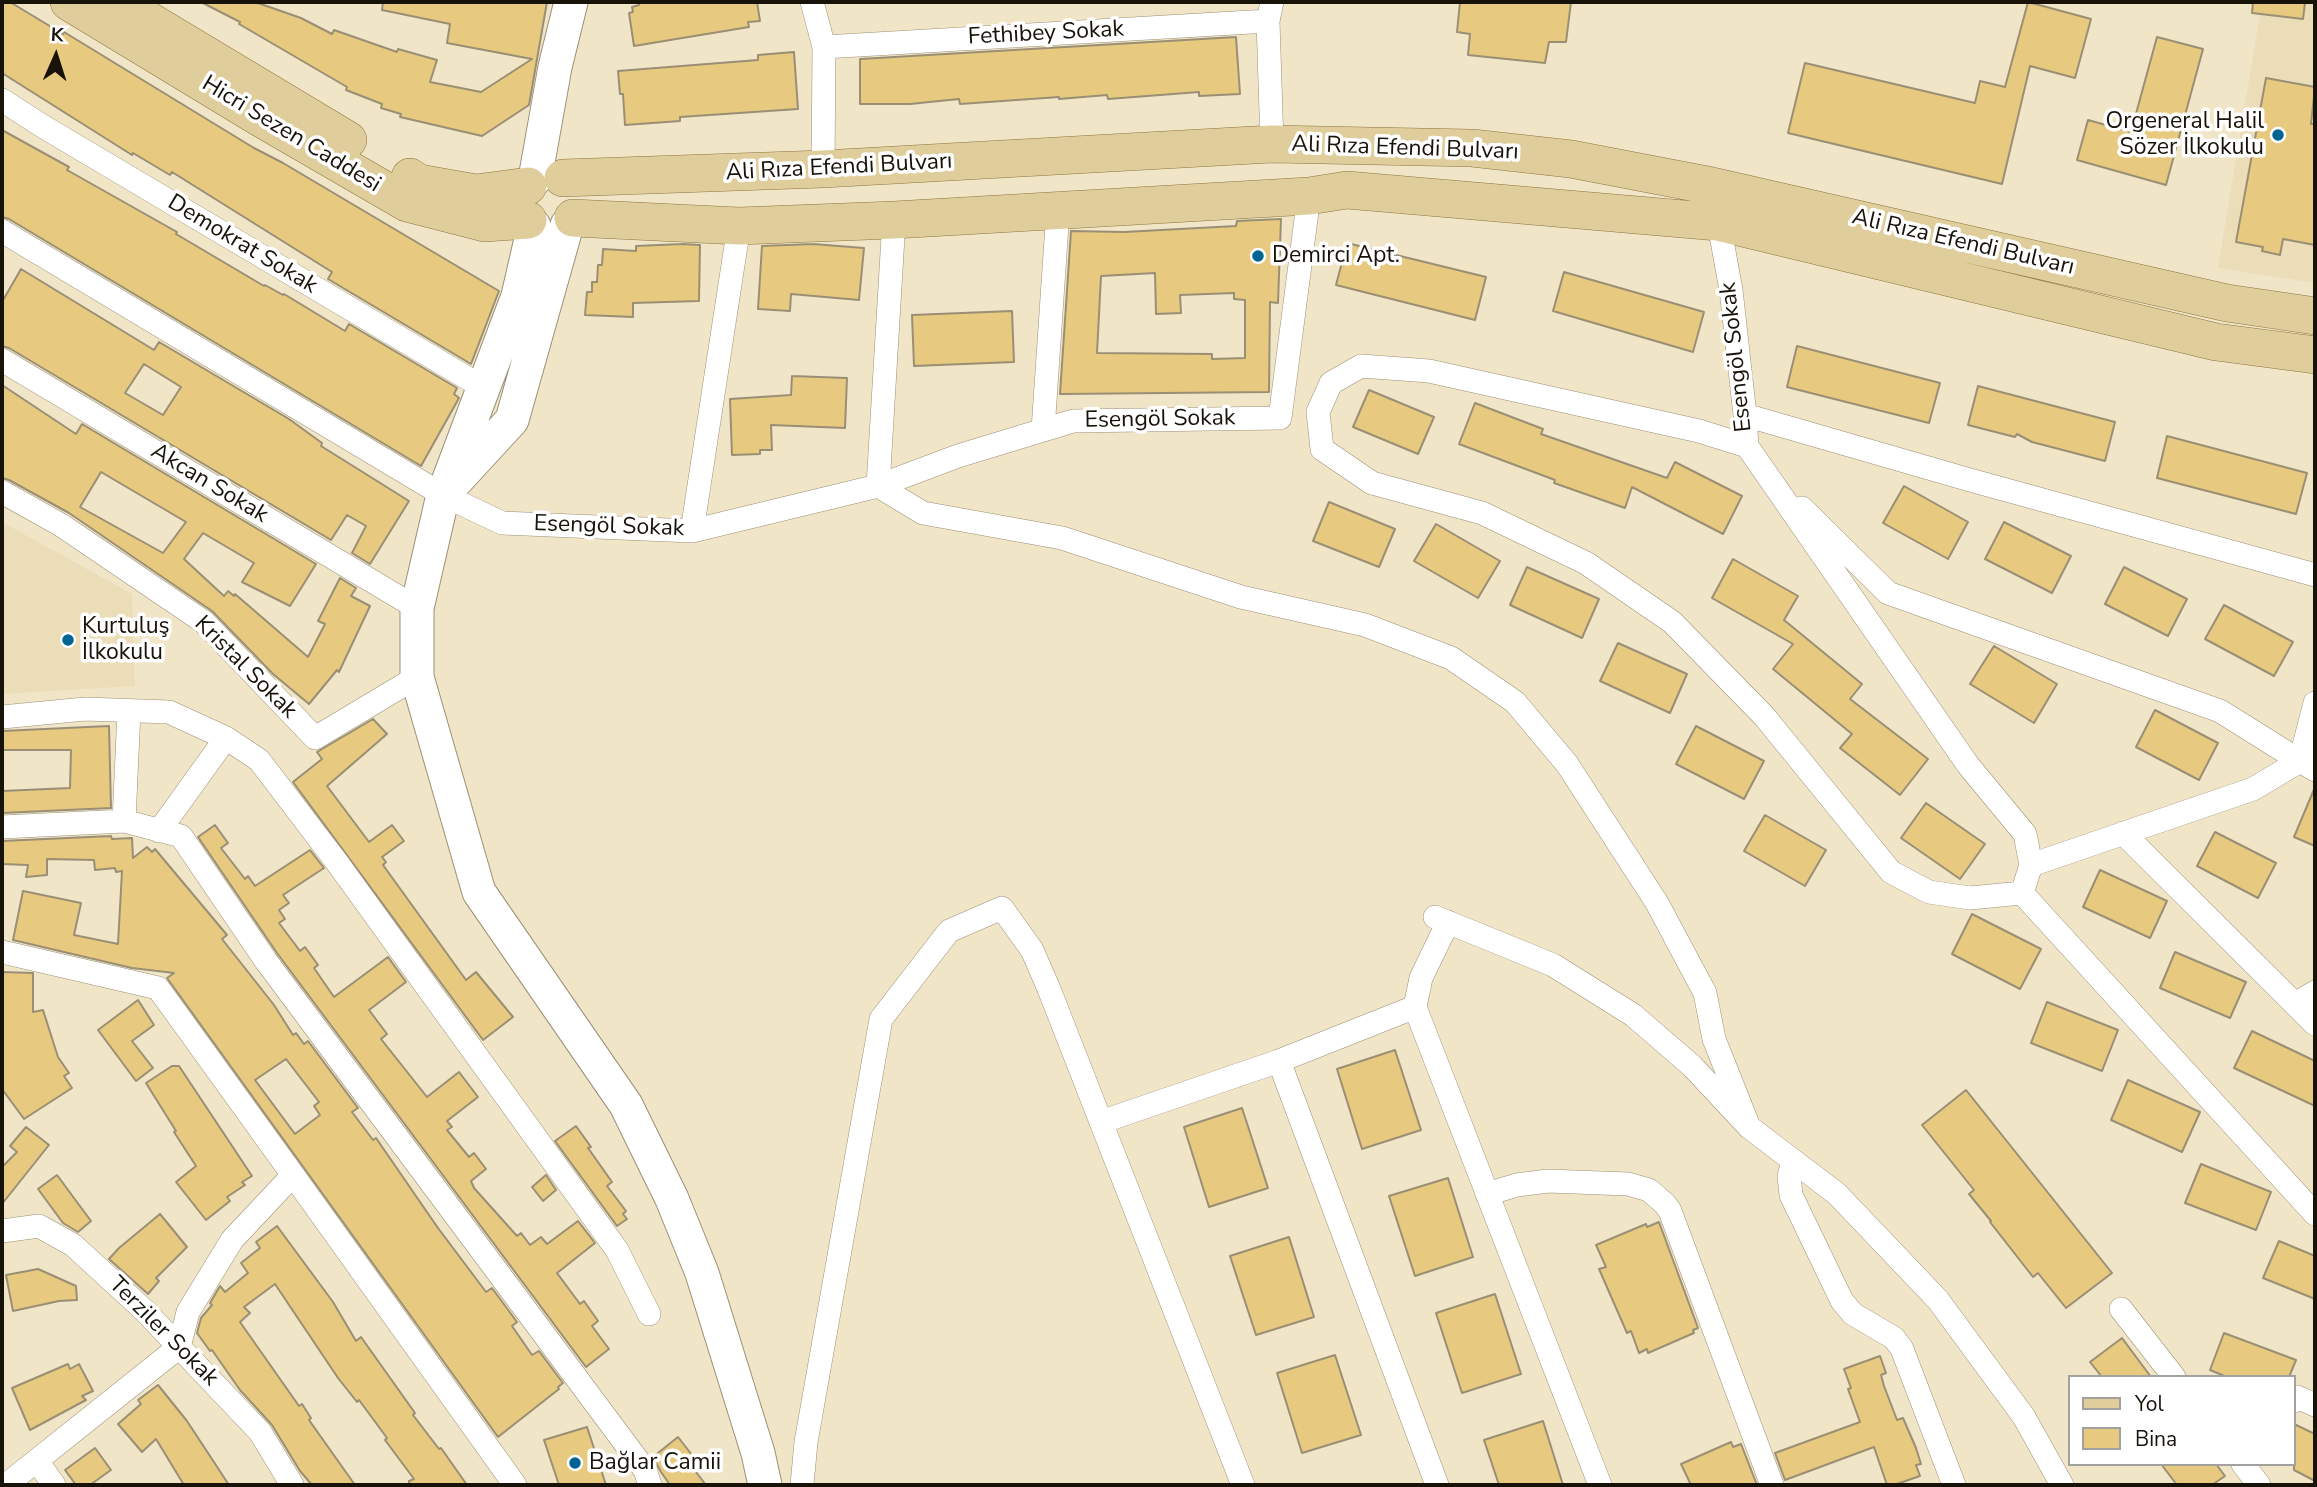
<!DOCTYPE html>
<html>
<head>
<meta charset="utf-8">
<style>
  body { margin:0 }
  #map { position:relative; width:2317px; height:1487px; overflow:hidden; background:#f1e5c8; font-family:"Nunito Sans",sans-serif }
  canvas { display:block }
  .frame { position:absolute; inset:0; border:4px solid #171309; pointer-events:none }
  .legend { position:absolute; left:2068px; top:1375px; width:228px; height:91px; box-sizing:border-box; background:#fff; border:2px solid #a2a19d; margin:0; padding:9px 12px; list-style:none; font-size:21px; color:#171309 }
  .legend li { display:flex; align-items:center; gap:14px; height:35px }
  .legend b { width:35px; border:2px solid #a2a19d }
  .north { position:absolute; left:21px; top:21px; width:70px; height:70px; -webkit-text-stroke:5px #fff; paint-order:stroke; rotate:3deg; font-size:19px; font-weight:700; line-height:28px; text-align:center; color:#171309 }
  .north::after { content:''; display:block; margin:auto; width:24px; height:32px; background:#171309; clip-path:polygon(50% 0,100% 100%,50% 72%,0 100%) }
</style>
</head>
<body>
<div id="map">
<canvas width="2317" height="1487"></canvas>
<div class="frame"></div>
<ul class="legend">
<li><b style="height:9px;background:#e0cd9c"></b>Yol</li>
<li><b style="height:19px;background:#e7ca80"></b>Bina</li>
</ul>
<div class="north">K</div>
</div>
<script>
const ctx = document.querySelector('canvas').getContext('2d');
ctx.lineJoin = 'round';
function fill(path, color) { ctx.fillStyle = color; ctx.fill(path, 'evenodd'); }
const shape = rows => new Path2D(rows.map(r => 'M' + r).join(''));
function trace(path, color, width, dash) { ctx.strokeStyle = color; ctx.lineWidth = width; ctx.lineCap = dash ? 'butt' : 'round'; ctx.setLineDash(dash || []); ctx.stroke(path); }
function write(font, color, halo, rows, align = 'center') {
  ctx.font = font + ' "Nunito Sans",sans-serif'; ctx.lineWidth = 7; ctx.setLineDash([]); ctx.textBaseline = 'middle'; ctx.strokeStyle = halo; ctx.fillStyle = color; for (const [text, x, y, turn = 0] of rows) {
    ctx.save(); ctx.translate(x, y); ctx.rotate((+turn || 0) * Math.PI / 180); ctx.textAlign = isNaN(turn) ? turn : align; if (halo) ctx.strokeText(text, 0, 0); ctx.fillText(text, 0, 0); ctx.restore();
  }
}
fill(shape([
  [2262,2,2315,2,2315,283,2218,268],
  [2,522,132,594,135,686,2,694]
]), '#ebddb8');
const building = shape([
  [2,2,10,2,63,34,64,32,254,148,283,163,499,291,471,364,328,279,332,272,172,172,170,175,133,153,132,155,2,73,2,2],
  [201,2,255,2,301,18,332,34,334,30,397,52,398,49,437,60,430,82,481,92,532,59,447,43,450,24,382,10,383,2,547,2,529,105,482,136,400,117,401,114,381,108,382,104,346,90,347,87,239,24,240,22,201,2],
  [639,2,757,2,760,21,748,22,749,27,634,46,629,13,633,12,632,7,639,5,639,2],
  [1460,2,1571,2,1566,42,1549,42,1545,63,1468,55,1470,34,1457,32,1460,2],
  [2028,2,2091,19,2075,78,2030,66,2002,184,1788,133,1805,63,1975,103,1980,81,2005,87,2028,2],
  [2253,2,2305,3,2303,19,2252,13,2253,2],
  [1236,37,1240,94,1199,96,1199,92,1108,99,1107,95,1059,99,1059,97,960,104,959,99,910,104,860,104,860,59,1236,37],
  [2157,37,2203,49,2166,185,2077,160,2088,120,2131,132,2157,37],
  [794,52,798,109,680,117,680,121,625,125,623,94,620,94,618,71,758,60,758,55,794,52],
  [2266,78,2315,87,2311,124,2315,124,2315,245,2283,239,2280,255,2262,251,2263,247,2236,242,2266,78],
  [2,130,69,167,67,170,177,232,176,234,264,286,265,285,283,295,284,294,345,331,349,324,457,388,454,394,459,398,421,466,9,219,2,217,2,130],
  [1281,219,1278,303,1270,302,1269,392,1060,394,1071,231,1124,232,1236,226,1237,221,1281,219],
  [1155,273,1156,314,1181,313,1180,295,1234,293,1234,299,1245,300,1245,358,1212,359,1212,354,1097,353,1101,276,1155,273],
  [1347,243,1486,277,1475,320,1336,285,1347,243],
  [682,244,700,245,699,301,633,303,633,317,585,315,587,292,592,292,592,282,597,282,598,265,602,265,603,249,636,251,636,246,682,244],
  [813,244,864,248,859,300,791,294,790,311,758,309,762,246,813,244],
  [21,269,154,350,159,342,289,419,322,443,321,446,409,501,370,564,352,553,366,526,347,515,331,540,9,348,2,346,2,302,21,269],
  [144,364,181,387,163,415,125,393,144,364],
  [1564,272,1704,312,1693,352,1553,311,1564,272],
  [1012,311,1014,362,914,366,912,315,1012,311],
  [1797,346,1940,383,1929,423,1787,387,1797,346],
  [792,376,847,378,845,428,771,425,772,450,760,450,760,454,732,455,730,399,791,395,792,376],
  [2,385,76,434,82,424,316,564,290,606,242,582,254,563,203,533,184,559,224,596,228,591,234,596,235,594,308,657,325,624,318,621,340,578,356,588,351,596,370,606,339,672,337,670,309,704,273,674,212,611,69,513,9,480,2,478,2,385],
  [101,472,186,522,163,553,80,507,101,472],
  [1978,386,2115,422,2105,461,2032,442,2017,434,2015,437,1968,425,1978,386],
  [1369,390,1434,417,1418,454,1353,427,1369,390],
  [1475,403,1543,429,1541,434,1667,478,1675,462,1742,496,1723,534,1632,487,1625,508,1554,483,1555,480,1459,444,1475,403],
  [2167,436,2307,473,2296,514,2157,478,2167,436],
  [1904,486,1968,522,1948,559,1883,523,1904,486],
  [1329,502,1395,529,1379,567,1313,541,1329,502],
  [2004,522,2071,556,2052,593,1985,559,2004,522],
  [1436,524,1500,561,1478,598,1414,561,1436,524],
  [1733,559,1798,596,1784,620,1862,684,1850,699,1928,759,1900,795,1840,748,1852,734,1773,669,1793,644,1712,598,1733,559],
  [1527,567,1599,599,1582,638,1510,605,1527,567],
  [2124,567,2187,599,2168,636,2105,604,2124,567],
  [2224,605,2293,642,2274,676,2205,639,2224,605],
  [1618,643,1687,674,1670,713,1600,681,1618,643],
  [1994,646,2057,684,2034,723,1970,684,1994,646],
  [2155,710,2218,743,2199,780,2136,747,2155,710],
  [373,719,387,734,327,786,369,842,392,825,404,841,382,857,386,862,383,865,466,980,476,972,513,1017,483,1040,293,782,322,759,317,752,373,719],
  [109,726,111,808,2,813,2,791,70,788,71,750,2,750,2,731,109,726],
  [1696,726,1764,761,1744,799,1676,764,1696,726],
  [2315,787,2315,846,2294,837,2315,787],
  [1926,803,1985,844,1960,879,1901,838,1926,803],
  [1765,815,1826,850,1805,886,1744,851,1765,815],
  [215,825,228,843,221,848,245,879,248,876,255,886,310,850,324,868,283,895,289,903,279,910,285,919,279,923,300,951,305,947,318,965,314,968,334,997,388,957,406,982,369,1010,387,1034,381,1039,427,1097,459,1072,478,1097,447,1121,452,1127,447,1130,469,1157,474,1153,486,1169,471,1181,474,1188,517,1236,521,1233,530,1245,541,1237,547,1244,578,1221,595,1243,557,1273,580,1304,584,1301,598,1321,592,1326,609,1349,586,1367,277,953,198,837,215,825],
  [2215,832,2276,863,2258,898,2197,866,2215,832],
  [111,836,112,839,132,838,133,858,147,847,152,852,155,849,227,935,222,939,274,1005,293,1035,296,1033,304,1044,308,1041,358,1108,352,1112,373,1140,376,1138,438,1228,486,1292,492,1288,517,1322,512,1326,532,1355,539,1351,563,1383,558,1387,559,1389,498,1437,167,978,174,973,132,968,13,940,23,891,81,903,74,935,118,944,122,871,116,872,115,868,95,870,94,860,47,859,47,875,26,877,28,865,2,864,2,841,111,836],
  [286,1059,319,1102,314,1106,320,1115,295,1134,255,1080,286,1059],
  [2100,870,2167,901,2150,938,2083,907,2100,870],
  [1972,914,2041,949,2020,989,1952,954,1972,914],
  [2175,952,2246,982,2230,1018,2160,988,2175,952],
  [2,972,33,973,33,1012,43,1010,58,1057,69,1073,64,1076,72,1088,24,1119,2,1089,2,972],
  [138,1000,154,1025,132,1041,153,1068,136,1081,98,1030,138,1000],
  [2047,1002,2118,1030,2102,1071,2031,1043,2047,1002],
  [2252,1031,2315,1061,2315,1106,2234,1068,2252,1031],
  [1395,1050,1421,1130,1362,1149,1337,1069,1395,1050],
  [172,1066,179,1066,252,1176,242,1182,245,1185,227,1197,230,1201,206,1220,176,1182,196,1166,174,1132,176,1131,146,1083,172,1066],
  [2128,1080,2200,1112,2182,1152,2111,1120,2128,1080],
  [1966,1090,2112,1273,2066,1308,2038,1273,2033,1277,1990,1222,1991,1221,1969,1194,1974,1190,1922,1125,1966,1090],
  [1242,1108,1268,1188,1209,1207,1184,1127,1242,1108],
  [576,1126,591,1147,588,1148,612,1182,607,1186,626,1211,623,1214,627,1219,617,1226,555,1141,576,1126],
  [26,1127,49,1145,2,1204,2,1167,17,1152,10,1146,26,1127],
  [2201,1164,2271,1192,2256,1230,2185,1203,2201,1164],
  [57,1175,91,1221,78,1232,63,1223,38,1189,57,1175],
  [546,1175,556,1190,543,1201,532,1187,546,1175],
  [1448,1178,1473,1257,1415,1276,1389,1196,1448,1178],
  [160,1214,187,1247,156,1278,159,1281,148,1294,109,1259,119,1248,160,1214],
  [1659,1222,1698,1328,1693,1330,1694,1333,1648,1353,1647,1349,1639,1353,1631,1331,1627,1333,1599,1269,1606,1267,1596,1245,1646,1224,1647,1227,1659,1222],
  [277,1226,333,1302,356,1341,361,1337,415,1413,413,1415,439,1449,441,1448,467,1485,409,1485,409,1481,414,1479,385,1440,387,1438,359,1400,357,1402,338,1378,275,1284,244,1307,250,1313,240,1322,299,1406,302,1404,311,1418,309,1420,355,1485,312,1485,300,1471,272,1425,240,1390,212,1350,210,1351,197,1333,201,1318,212,1305,210,1303,220,1286,225,1292,248,1273,241,1263,260,1248,256,1242,277,1226],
  [1289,1237,1314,1317,1256,1335,1230,1256,1289,1237],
  [2279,1241,2315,1256,2315,1299,2263,1278,2279,1241],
  [38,1269,76,1286,77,1300,59,1301,13,1311,6,1275,38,1269],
  [1495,1294,1521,1374,1462,1393,1436,1313,1495,1294],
  [2224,1333,2296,1360,2289,1377,2227,1377,2210,1370,2224,1333],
  [2122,1338,2151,1377,2102,1377,2090,1362,2122,1338],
  [1335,1355,1361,1435,1302,1453,1277,1373,1335,1355],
  [1880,1356,1886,1373,1881,1375,1884,1386,1897,1420,1903,1418,1916,1448,1921,1464,1916,1465,1920,1476,1894,1485,1887,1485,1874,1447,1785,1480,1775,1453,1860,1422,1848,1389,1851,1388,1844,1369,1880,1356],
  [68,1364,70,1369,79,1364,93,1391,82,1396,86,1400,30,1430,12,1388,68,1364],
  [158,1385,187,1421,229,1485,184,1485,156,1439,142,1452,118,1424,141,1404,138,1400,158,1385],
  [1543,1421,1563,1485,1499,1485,1484,1440,1543,1421],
  [2294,1424,2315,1434,2315,1481,2294,1470,2294,1424],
  [587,1427,606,1485,559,1485,544,1440,587,1427],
  [678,1437,692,1455,686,1459,706,1485,670,1485,661,1472,653,1457,678,1437],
  [1731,1442,1733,1447,1741,1444,1757,1485,1691,1485,1681,1464,1731,1442],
  [95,1448,111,1470,90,1485,76,1485,65,1470,95,1448],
  [2161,1464,2216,1464,2225,1476,2212,1485,2177,1485,2161,1464]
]);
fill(building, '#e7ca80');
trace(building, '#9a8f74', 2);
const street = shape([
  [812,2,824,47,823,169],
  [1272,2,1268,21,1272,144],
  [824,47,1268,21],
  [2,100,44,127,484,388],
  [1717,213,1731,290,1745,415,1747,446,1699,431,1429,371,1361,366,1331,383,1318,412,1322,449,1372,483,1482,513,1586,563,1672,622,1764,716,1891,872,1929,892,1970,898,2022,893,2031,865,2025,834,1968,765,1747,446],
  [894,220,878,486,923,513,1062,538,1241,597,1365,625,1451,658,1515,702,1567,764,1657,903,1705,993,1714,1039,1749,1127],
  [2,231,443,495,502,523,692,531,878,486,958,456,1073,421,1280,418,1309,196],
  [2,360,417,608],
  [1745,415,1970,480,2315,575],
  [1043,430,1058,210],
  [2,492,61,525,204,622,315,738,417,677],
  [1802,508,1888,593,2220,711,2300,761,2315,703],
  [692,531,739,226],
  [2,717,85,709,169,712,226,738,259,760,336,861,617,1250,649,1314],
  [124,821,129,711],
  [2,827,124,821,181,836,266,961,645,1470,650,1485],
  [159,831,226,738],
  [2123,833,2315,1024],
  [2031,865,2253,789,2300,761,2315,770],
  [2022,893,2315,1214],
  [1435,917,1553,965,1633,1015,1692,1066,1749,1127,1837,1194,1938,1300,2024,1417,2062,1485],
  [2,952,158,988,293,1175,232,1240,188,1312,179,1347,6,1485],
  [2295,1004,2315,992],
  [1415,1007,1421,978,1448,922],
  [1279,1061,1415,1007,1600,1485],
  [1101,1122,1279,1061,1437,1485],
  [1793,1161,1789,1176,1791,1195,1842,1301,1853,1314,1894,1338,1902,1349,1954,1485],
  [293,1175,515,1485],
  [1487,1194,1517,1185,1548,1181,1628,1184,1649,1190,1665,1204,1670,1211,1772,1485],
  [2,1231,39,1226,73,1245,144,1310,260,1432,292,1485],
  [2121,1309,2174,1377],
  [2294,1401,2297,1397,2315,1405],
  [37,1461,54,1485],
  [2243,1464,2259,1485],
  [802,1485,806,1442,881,1019,949,931,1002,908,1032,950,1049,989,1243,1485]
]);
const secondary = shape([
  [535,179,555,67,571,2],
  [534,226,518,296,443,495,417,608,417,677,479,892,626,1105,672,1199,702,1273,758,1453,765,1485],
  [454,483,512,420,567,225]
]);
const primary = shape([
  [69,2,262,119,407,203,485,223,528,220],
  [118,2,348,140],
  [410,177,419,183,476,193,528,186],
  [563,178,823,169,1272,144,1472,148,1571,159,1712,186,2227,303,2315,316],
  [573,218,739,226,894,220,1309,196,1347,190,1718,222,2216,342,2315,355]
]);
trace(street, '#9b9075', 24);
trace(secondary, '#9b9075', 35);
trace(primary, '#8c763e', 38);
trace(street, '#fff', 23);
trace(secondary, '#fff', 33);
trace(primary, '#e0cd9c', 37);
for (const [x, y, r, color] of [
  [2278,135,7,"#006493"],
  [1258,256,7,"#006493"],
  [68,640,7,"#006493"],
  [575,1463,7,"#006493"]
]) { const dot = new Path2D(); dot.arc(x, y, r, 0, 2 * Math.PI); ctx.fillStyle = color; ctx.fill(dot); trace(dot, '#fff', 2.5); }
write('23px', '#171309', '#fff', [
  ["Fethibey Sokak",1046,34,-3],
  ["Hicri Sezen Caddesi",291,135,31],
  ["Ali Rıza Efendi Bulvarı",1405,149,2],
  ["Ali Rıza Efendi Bulvarı",839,168,-3],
  ["Ali Rıza Efendi Bulvarı",1963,243,13],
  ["Demokrat Sokak",242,245,31],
  ["Esengöl Sokak",1737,357,-96],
  ["Esengöl Sokak",1160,420,-1],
  ["Akcan Sokak",209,484,31],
  ["Esengöl Sokak",609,527,2],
  ["Kristal Sokak",245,668,45],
  ["Terziler Sokak",163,1332,45]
]);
write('23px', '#171309', '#fff', [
  ["Orgeneral Halil",2264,122,"right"],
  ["Sözer İlkokulu",2264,148,"right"],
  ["Demirci Apt.",1272,256],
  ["Kurtuluş",82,627],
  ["İlkokulu",82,653],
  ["Bağlar Camii",589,1463]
], 'left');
</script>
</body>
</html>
